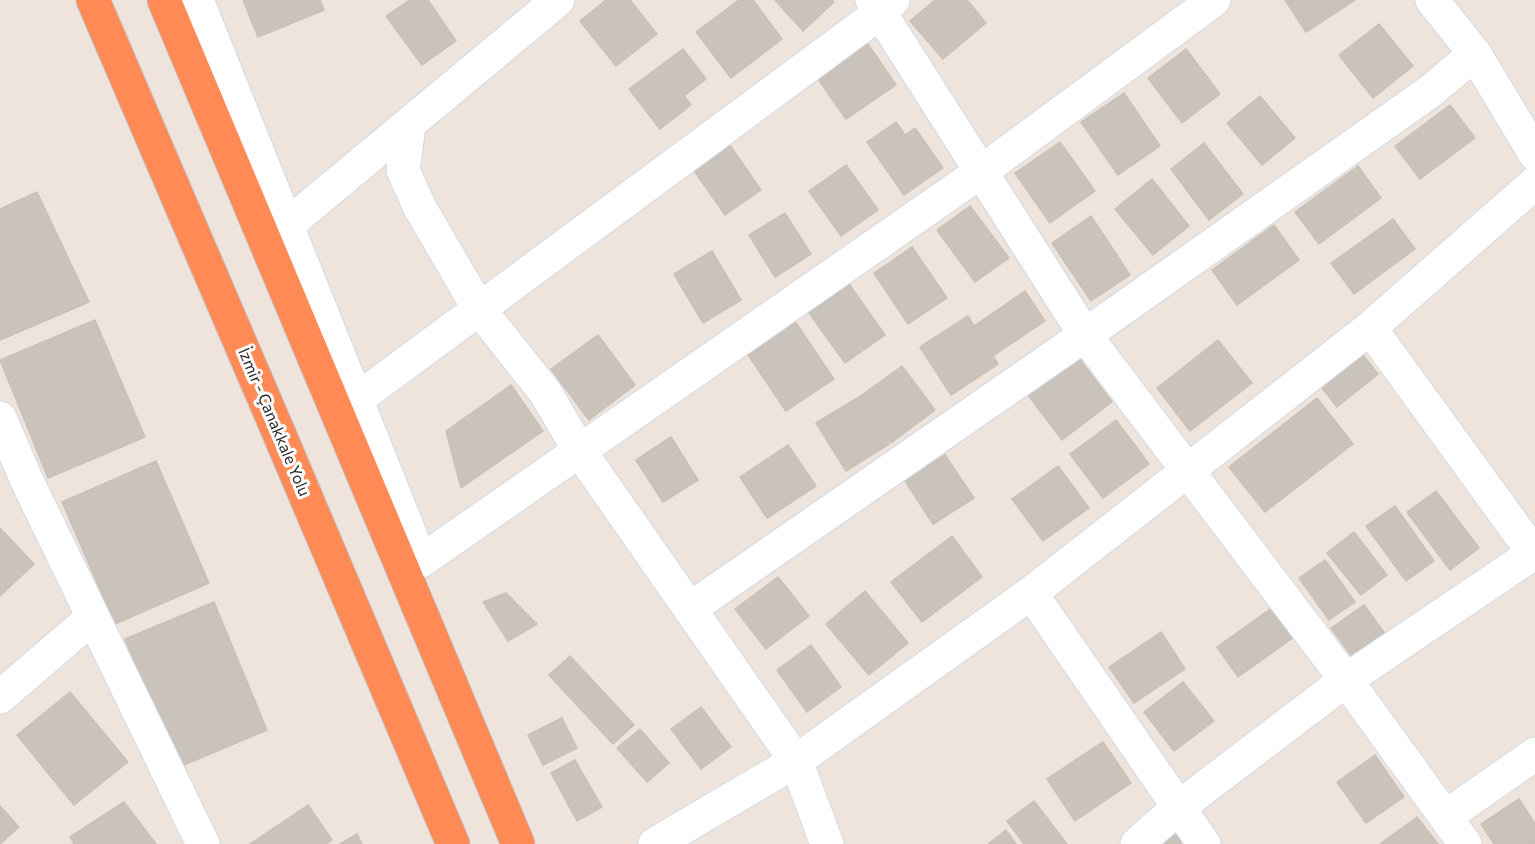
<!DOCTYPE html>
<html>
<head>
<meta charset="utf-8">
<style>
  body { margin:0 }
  canvas { display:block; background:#eee4dc }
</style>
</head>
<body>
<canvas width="1535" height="844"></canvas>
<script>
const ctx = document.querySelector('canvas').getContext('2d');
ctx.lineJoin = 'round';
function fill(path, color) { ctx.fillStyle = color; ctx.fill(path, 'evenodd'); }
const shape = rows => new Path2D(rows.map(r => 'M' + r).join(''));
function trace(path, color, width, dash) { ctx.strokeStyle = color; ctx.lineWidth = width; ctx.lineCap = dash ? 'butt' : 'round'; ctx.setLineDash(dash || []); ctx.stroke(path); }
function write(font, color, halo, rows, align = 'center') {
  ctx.font = font + ' Commissioner,sans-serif'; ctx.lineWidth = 6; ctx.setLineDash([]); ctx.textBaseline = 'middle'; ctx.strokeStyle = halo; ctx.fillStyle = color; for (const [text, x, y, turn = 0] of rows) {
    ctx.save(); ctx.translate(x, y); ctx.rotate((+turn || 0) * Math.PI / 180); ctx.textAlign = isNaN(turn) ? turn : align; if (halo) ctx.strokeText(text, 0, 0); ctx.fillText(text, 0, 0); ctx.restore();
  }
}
const building = shape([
  [243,0,320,0,324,10,258,37,243,0],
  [410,0,428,0,456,41,422,65,386,16,410,0],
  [606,0,630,0,657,34,616,66,580,21,606,0],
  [739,0,753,0,782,39,731,78,696,32,739,0],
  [775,0,832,0,834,2,803,31,775,0],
  [935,0,967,0,986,23,943,59,910,21,935,0],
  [1285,0,1355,0,1306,32,1285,0],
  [1379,24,1413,66,1373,98,1339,55,1379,24],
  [868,44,896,85,846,119,818,79,868,44],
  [683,49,706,79,684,96,691,105,660,129,629,89,683,49],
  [1186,49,1220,94,1182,123,1148,78,1186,49],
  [1124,93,1160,146,1118,175,1081,122,1124,93],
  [1260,96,1295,138,1262,165,1227,123,1260,96],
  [1450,105,1475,138,1420,179,1395,146,1450,105],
  [896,122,905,135,915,128,943,168,904,195,867,142,896,122],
  [1060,142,1095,191,1050,223,1015,173,1060,142],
  [1204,143,1243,194,1209,220,1171,169,1204,143],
  [729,144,761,190,725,215,693,169,729,144],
  [846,165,878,210,841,236,809,191,846,165],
  [1358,166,1381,198,1319,244,1295,212,1358,166],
  [1152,179,1189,226,1153,255,1115,209,1152,179],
  [37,192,89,302,0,340,0,209,37,192],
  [970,206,1009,258,975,282,937,230,970,206],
  [785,213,811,254,775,277,749,235,785,213],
  [1091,216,1130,275,1091,301,1052,243,1091,216],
  [1393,219,1415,249,1354,294,1331,263,1393,219],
  [1274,225,1299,260,1237,305,1212,270,1274,225],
  [912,247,947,298,908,324,874,273,912,247],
  [712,251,741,300,703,323,674,274,712,251],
  [849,284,885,335,845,363,809,313,849,284],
  [1025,291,1045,321,993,356,974,326,1025,291],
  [968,316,998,364,951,395,920,347,968,316],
  [95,320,145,437,48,478,0,360,95,320],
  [794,320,834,379,786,411,746,352,794,320],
  [598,335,635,385,589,420,551,369,598,335],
  [1218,340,1252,383,1190,431,1157,388,1218,340],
  [1360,351,1378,374,1337,407,1319,384,1360,351],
  [1078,357,1112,402,1062,440,1028,395,1078,357],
  [902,366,935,410,891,443,859,397,902,366],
  [511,385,543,431,461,488,446,431,511,385],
  [859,397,889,444,846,471,816,423,859,397],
  [1317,398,1353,444,1265,512,1229,467,1317,398],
  [1116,420,1149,464,1103,498,1070,454,1116,420],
  [671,437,698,480,663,502,636,460,671,437],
  [788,445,816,486,767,518,740,477,788,445],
  [945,455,974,498,933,524,905,481,945,455],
  [156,461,209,583,115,624,62,502,156,461],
  [1058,466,1089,508,1043,541,1012,499,1058,466],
  [1436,491,1479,548,1450,570,1407,512,1436,491],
  [1395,506,1434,561,1406,581,1366,526,1395,506],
  [0,528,34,564,0,596,0,528],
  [1354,532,1387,575,1361,595,1327,553,1354,532],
  [952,536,982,577,922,622,891,582,952,536],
  [1325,560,1355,602,1329,620,1299,578,1325,560],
  [778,577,809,616,766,649,735,609,778,577],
  [865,591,908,643,869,675,826,624,865,591],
  [506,593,537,624,508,641,483,602,506,593],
  [214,602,267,730,179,767,125,639,214,602],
  [1364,605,1389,639,1356,662,1331,628,1364,605],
  [1273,607,1294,637,1238,677,1217,647,1273,607],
  [1161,632,1185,669,1134,703,1109,667,1161,632],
  [811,645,841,687,807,712,777,670,811,645],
  [570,656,634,725,613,744,549,675,570,656],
  [1183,682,1214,721,1174,751,1144,712,1183,682],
  [70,692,128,762,74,805,17,735,70,692],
  [701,707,731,747,701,769,671,729,701,707],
  [562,718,577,748,543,765,528,735,562,718],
  [640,729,669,763,647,782,617,748,640,729],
  [1103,742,1131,783,1075,821,1047,779,1103,742],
  [1375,755,1404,797,1366,823,1337,782,1375,755],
  [575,760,602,807,577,821,551,773,575,760],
  [1519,799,1535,824,1535,844,1494,844,1481,824,1519,799],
  [1034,801,1067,844,1024,844,1007,821,1034,801],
  [124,802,156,844,74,844,70,837,124,802],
  [308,805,332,840,326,844,250,844,308,805],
  [0,806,19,827,0,844,0,806],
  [1417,817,1438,844,1380,844,1417,817],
  [1172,825,1186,844,1150,844,1172,825],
  [1006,830,1016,844,988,844,1006,830],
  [357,834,362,844,340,844,357,834]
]);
fill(building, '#c9c3bb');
trace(building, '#cac0b5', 1.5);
const minor = shape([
  [197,0,421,561,982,171,1214,0],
  [872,0,1085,335,1346,680,1465,844],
  [1475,54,1535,154],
  [409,125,403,170,420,208,479,309,545,392,579,450,796,761,827,844],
  [286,226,558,0],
  [1370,328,1535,555],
  [356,400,881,12,893,0],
  [0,418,27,481,203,844],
  [1031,593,1204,844],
  [691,608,1085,335,1428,93,1475,54,1432,0],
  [0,697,93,617],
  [1445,817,1535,754],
  [655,844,796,761,1031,593,1370,328,1535,183],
  [1137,844,1179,807,1346,680,1534,553]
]);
const highway = shape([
  [93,0,275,424,453,844],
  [164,0,518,844]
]);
trace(minor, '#d1d8e5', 35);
trace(highway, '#c4c4c4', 35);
trace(minor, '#fff', 33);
trace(highway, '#ff8a56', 33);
write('16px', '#2b2b2b', '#fff', [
  ["İzmir - Çanakkale Yolu",274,422,67]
]);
</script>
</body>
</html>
